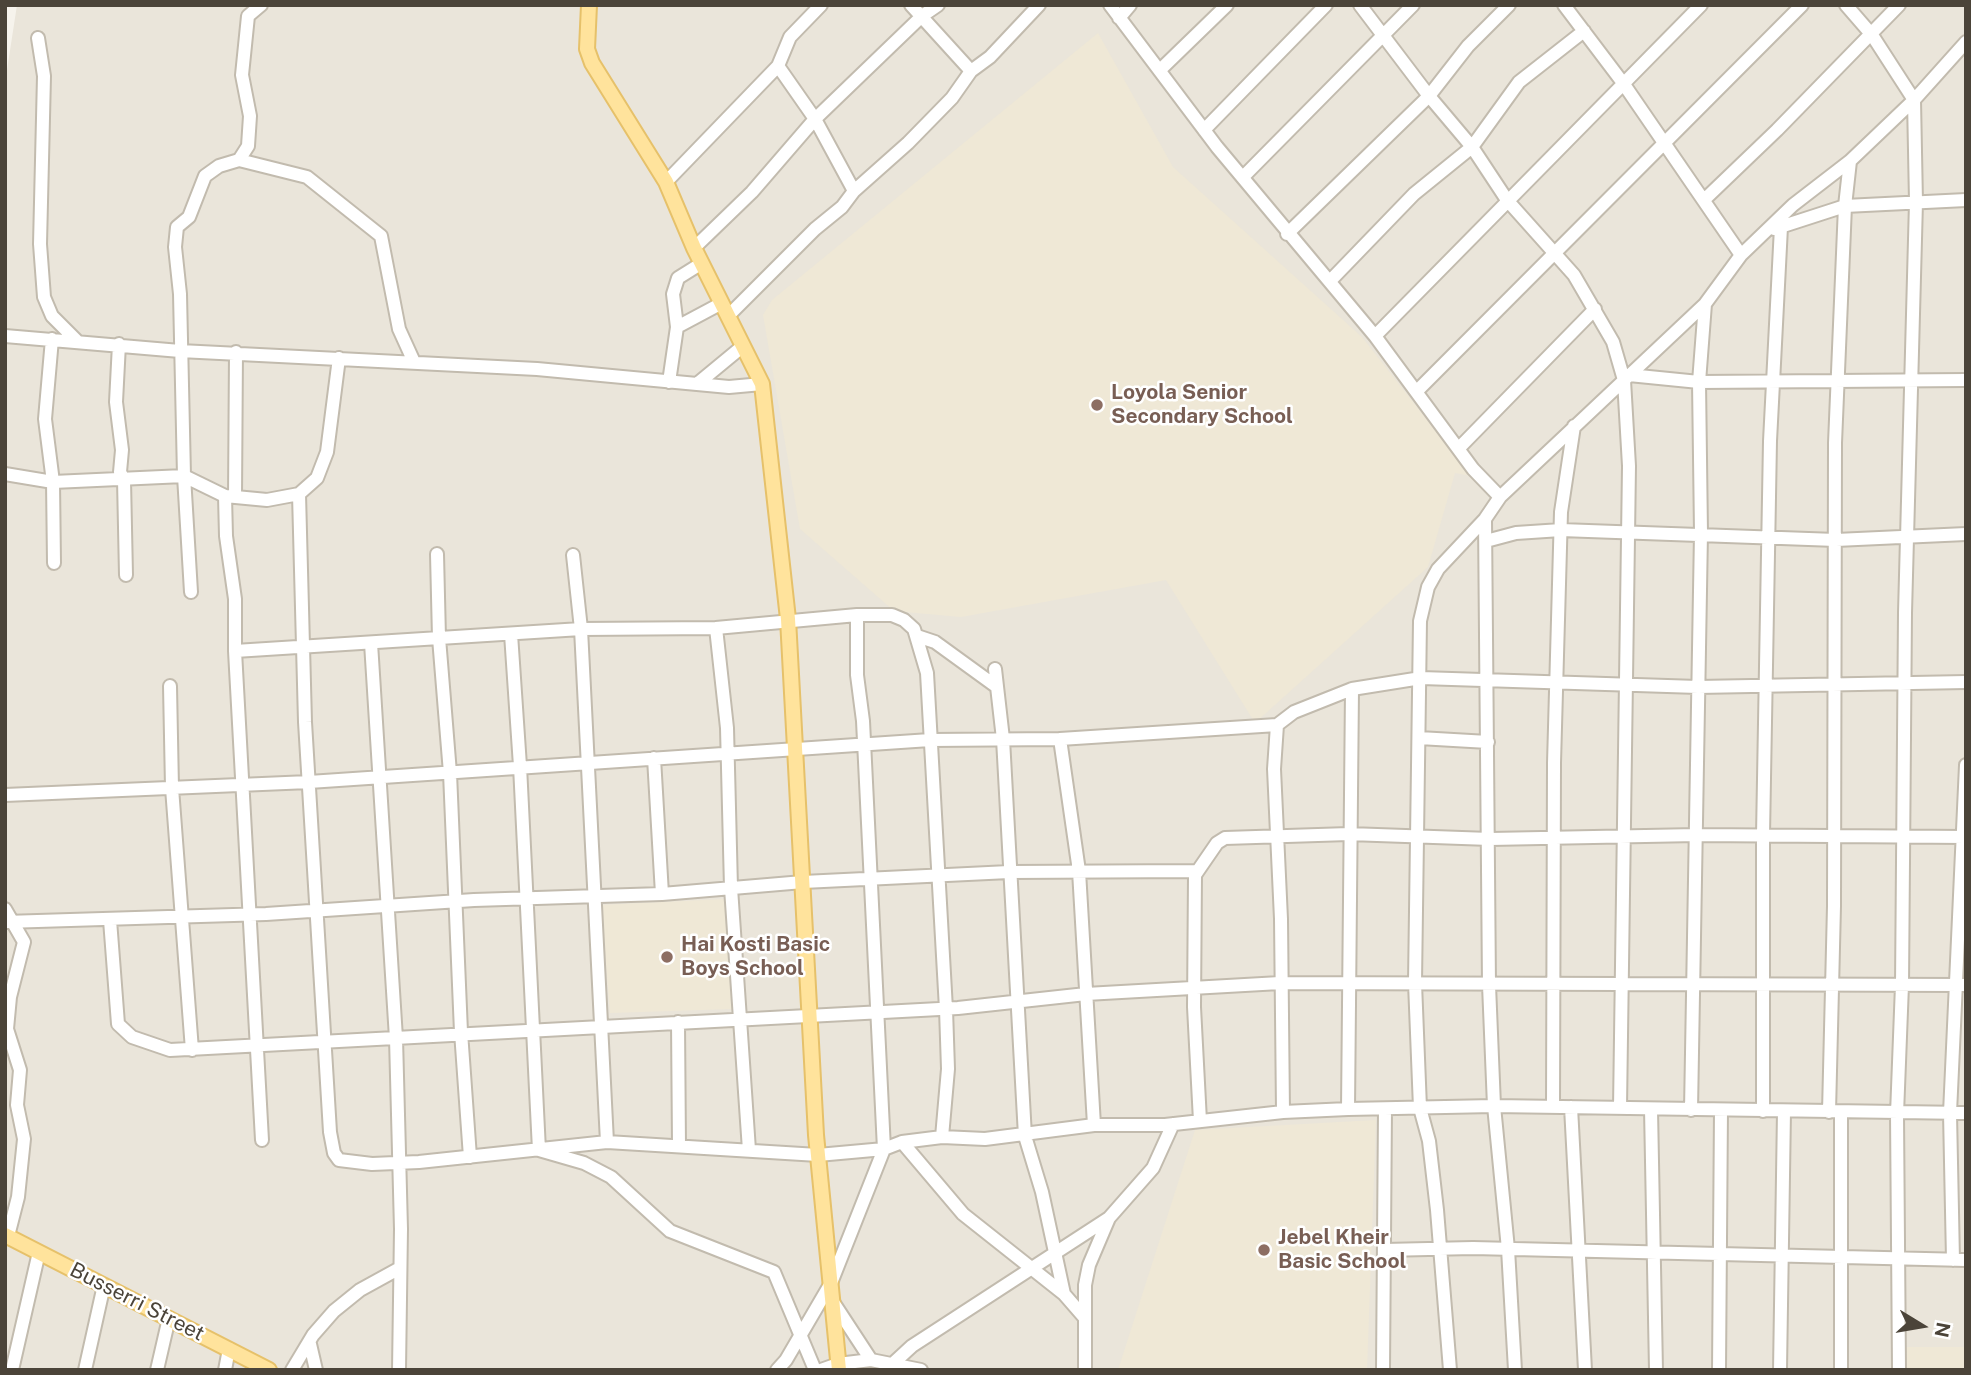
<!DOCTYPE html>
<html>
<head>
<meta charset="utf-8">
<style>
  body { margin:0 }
  #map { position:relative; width:1971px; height:1375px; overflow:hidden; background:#f6f3ec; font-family:"Public Sans",sans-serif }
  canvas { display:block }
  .frame { position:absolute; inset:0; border:7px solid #4b4439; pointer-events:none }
  .north { position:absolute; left:1887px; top:1291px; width:70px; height:70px; -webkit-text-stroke:5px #fff; paint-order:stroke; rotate:101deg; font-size:19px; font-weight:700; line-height:28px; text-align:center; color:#4b4439 }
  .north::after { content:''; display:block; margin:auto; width:24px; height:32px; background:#4b4439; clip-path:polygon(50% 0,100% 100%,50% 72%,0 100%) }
</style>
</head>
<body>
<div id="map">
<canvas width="1971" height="1375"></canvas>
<div class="frame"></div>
<div class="north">N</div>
</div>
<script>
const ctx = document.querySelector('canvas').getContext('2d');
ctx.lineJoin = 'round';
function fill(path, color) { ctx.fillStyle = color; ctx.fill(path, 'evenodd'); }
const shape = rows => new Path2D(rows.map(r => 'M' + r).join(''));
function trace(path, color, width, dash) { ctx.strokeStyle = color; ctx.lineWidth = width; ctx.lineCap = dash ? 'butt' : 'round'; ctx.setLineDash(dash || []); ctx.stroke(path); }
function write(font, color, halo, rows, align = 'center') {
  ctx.font = font + ' "Public Sans",sans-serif'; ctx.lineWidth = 5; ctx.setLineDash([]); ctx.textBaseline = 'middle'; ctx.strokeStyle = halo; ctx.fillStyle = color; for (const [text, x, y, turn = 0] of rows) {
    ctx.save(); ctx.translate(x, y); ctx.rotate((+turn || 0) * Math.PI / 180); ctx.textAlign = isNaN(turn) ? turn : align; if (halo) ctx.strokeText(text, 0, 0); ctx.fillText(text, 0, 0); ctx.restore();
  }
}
fill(shape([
  [17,5,1966,5,1966,1370,5,1370,5,83]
]), '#eae5da');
fill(shape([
  [1098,33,1173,167,1362,337,1471,476,1455,473,1428,567,1255,723,1166,580,961,617,894,611,800,529,763,315,772,300],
  [725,899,732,1009,610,1013,601,905],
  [1376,1120,1367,1370,1118,1370,1195,1130],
  [1903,1347,1966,1347,1966,1370,1903,1370]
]), '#efe8d6');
const minor = shape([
  [911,5,971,71],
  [1110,5,1217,147,1375,336,1473,469,1500,497,1705,304,1741,255,1793,205,1850,161,1914,100,1966,42],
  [1360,5,1429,96,1472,147,1507,200,1574,275,1613,342,1624,380,1629,466,1620,1108],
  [1564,5,1623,83,1741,255],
  [1846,5,1872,35,1914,100,1916,202,1905,613,1902,985,1897,1114,1899,1370],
  [1119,18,1130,5],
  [38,38,44,76,40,244,44,297,52,316,77,341],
  [778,66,815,119,854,191],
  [1160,70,1227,5],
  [1204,130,1326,5],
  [239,160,307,177,381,236,399,329,414,362],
  [1243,177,1413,5],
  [666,182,778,66,790,37,821,5],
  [1705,199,1777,130,1899,5],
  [1774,229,1845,206,1966,200],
  [1287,234,1429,96,1468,46,1509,5],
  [694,248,752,192,815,119,922,16,938,5],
  [1330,281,1414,194,1472,147,1519,82,1584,31],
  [728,316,815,229,842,207,854,191,908,143,952,98,971,71,990,57,1039,5],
  [677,327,722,303],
  [5,336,180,351,537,369,729,387,762,384],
  [1375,336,1701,5],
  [52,339,45,419,53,482,54,563],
  [119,344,116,402,122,450,120,472,124,480,126,575],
  [1629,375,1699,382,1966,380],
  [669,382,677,327,673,294,678,278,702,263],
  [697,384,743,346],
  [1417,391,1802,5],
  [1459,448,1595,309],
  [5,474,53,482,184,476,225,496,267,500,299,494,317,478,327,452,339,358],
  [299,494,305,722,330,1132,334,1153,339,1160,372,1164,419,1162,607,1142,818,1155,884,1149,902,1142,942,1137,985,1139,1094,1125,1165,1125,1283,1112,1348,1109,1494,1106,1966,1113],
  [225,496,226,536,235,599,235,651,262,1140],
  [235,497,236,352],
  [1485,519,1489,985,1494,1106,1508,1249,1515,1370],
  [1486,541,1516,533,1561,530,1836,540,1966,534],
  [437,554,439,638,450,773,461,1032,470,1157],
  [573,555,581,629,607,1142],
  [191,592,184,476,180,294,175,247,177,227,189,217,205,176,219,166,239,160,248,146,250,116,242,75,248,16,261,5],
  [716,628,727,728,731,888,749,1150],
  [511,634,520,766,539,1150,584,1163,611,1177,670,1231,774,1272,815,1370],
  [917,636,935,642,997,687],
  [371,643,396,1038,401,1229,399,1370],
  [235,651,581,629,716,628,857,615,892,615,904,620,914,629,927,673,946,1009,948,1069,942,1137],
  [995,669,1003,739,1025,1136,1042,1192,1064,1294],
  [170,686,172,788,192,1050],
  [1419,738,1488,742],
  [1060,739,1079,871,1094,1125],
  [654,758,662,894],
  [5,795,309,782,930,740,1060,739,1277,725],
  [5,909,24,942,10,997,7,1029,20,1070,17,1105,24,1139,18,1197,8,1236],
  [110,920,118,1024,132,1037,170,1050,958,1008,1086,994,1280,983,1966,985],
  [5,922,266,914,474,900,662,894,803,882,1009,872,1195,871],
  [678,1022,679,1146],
  [1553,1107,1554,763,1561,512,1574,426],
  [1571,1107,1585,1370],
  [1348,1109,1352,689,1421,678,1698,687,1966,682],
  [1651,1109,1656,1370],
  [1691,1110,1701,533,1699,382,1705,304],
  [1763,1111,1763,835,1770,441,1781,227],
  [1283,1112,1281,919,1274,769,1277,725,1294,712,1352,689],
  [1829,1112,1834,906,1835,443,1845,206,1850,161],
  [1200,1121,1194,1007,1195,875,1217,843,1225,838,1349,834,1490,839,1697,835,1966,837],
  [902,1142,963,1214,1064,1294,1084,1317],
  [1384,1250,1473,1248,1966,1260],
  [1953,1260,1950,1113,1966,765],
  [833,1302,871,1360],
  [310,1344,316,1370],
  [12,1370,39,1252],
  [85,1370,104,1285],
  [157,1370,169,1318],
  [225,1370,229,1349],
  [292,1370,313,1335,334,1311,360,1290,400,1268],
  [777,1370,786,1360,831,1283,884,1149,863,721,857,675,857,615],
  [821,1370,838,1364,871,1360,921,1370],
  [886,1370,912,1346,1109,1218,1153,1168,1173,1124],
  [1085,1370,1085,1285,1089,1265,1109,1218],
  [1383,1370,1385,1109],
  [1450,1370,1437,1210,1429,1141,1420,1108,1415,983,1420,621,1428,587,1438,569,1485,519,1500,497],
  [1719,1370,1721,1110],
  [1780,1370,1784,1111],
  [1841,1370,1841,1113]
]);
const major = shape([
  [589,5,587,49,592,63,666,182,694,248,762,384,788,619,816,1135,839,1370],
  [5,1235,269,1370]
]);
trace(minor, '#c2bbae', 16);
trace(major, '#e6c16a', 18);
trace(minor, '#fff', 12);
trace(major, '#ffe39c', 14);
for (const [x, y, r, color] of [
  [1097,405,7,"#8d6e63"],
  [667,957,7,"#8d6e63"],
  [1264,1250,7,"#8d6e63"]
]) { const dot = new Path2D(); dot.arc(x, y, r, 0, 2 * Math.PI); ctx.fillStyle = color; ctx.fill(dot); trace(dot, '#fff', 2.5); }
write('bold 21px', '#785e54', '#fff', [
  ["Loyola Senior",1111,393],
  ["Secondary School",1111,417],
  ["Hai Kosti Basic",681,945],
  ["Boys School",681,969],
  ["Jebel Kheir",1278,1238],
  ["Basic School",1278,1262]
], 'left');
write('21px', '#4b4439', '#fff', [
  ["Busserri Street",137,1302,27]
]);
</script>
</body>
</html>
